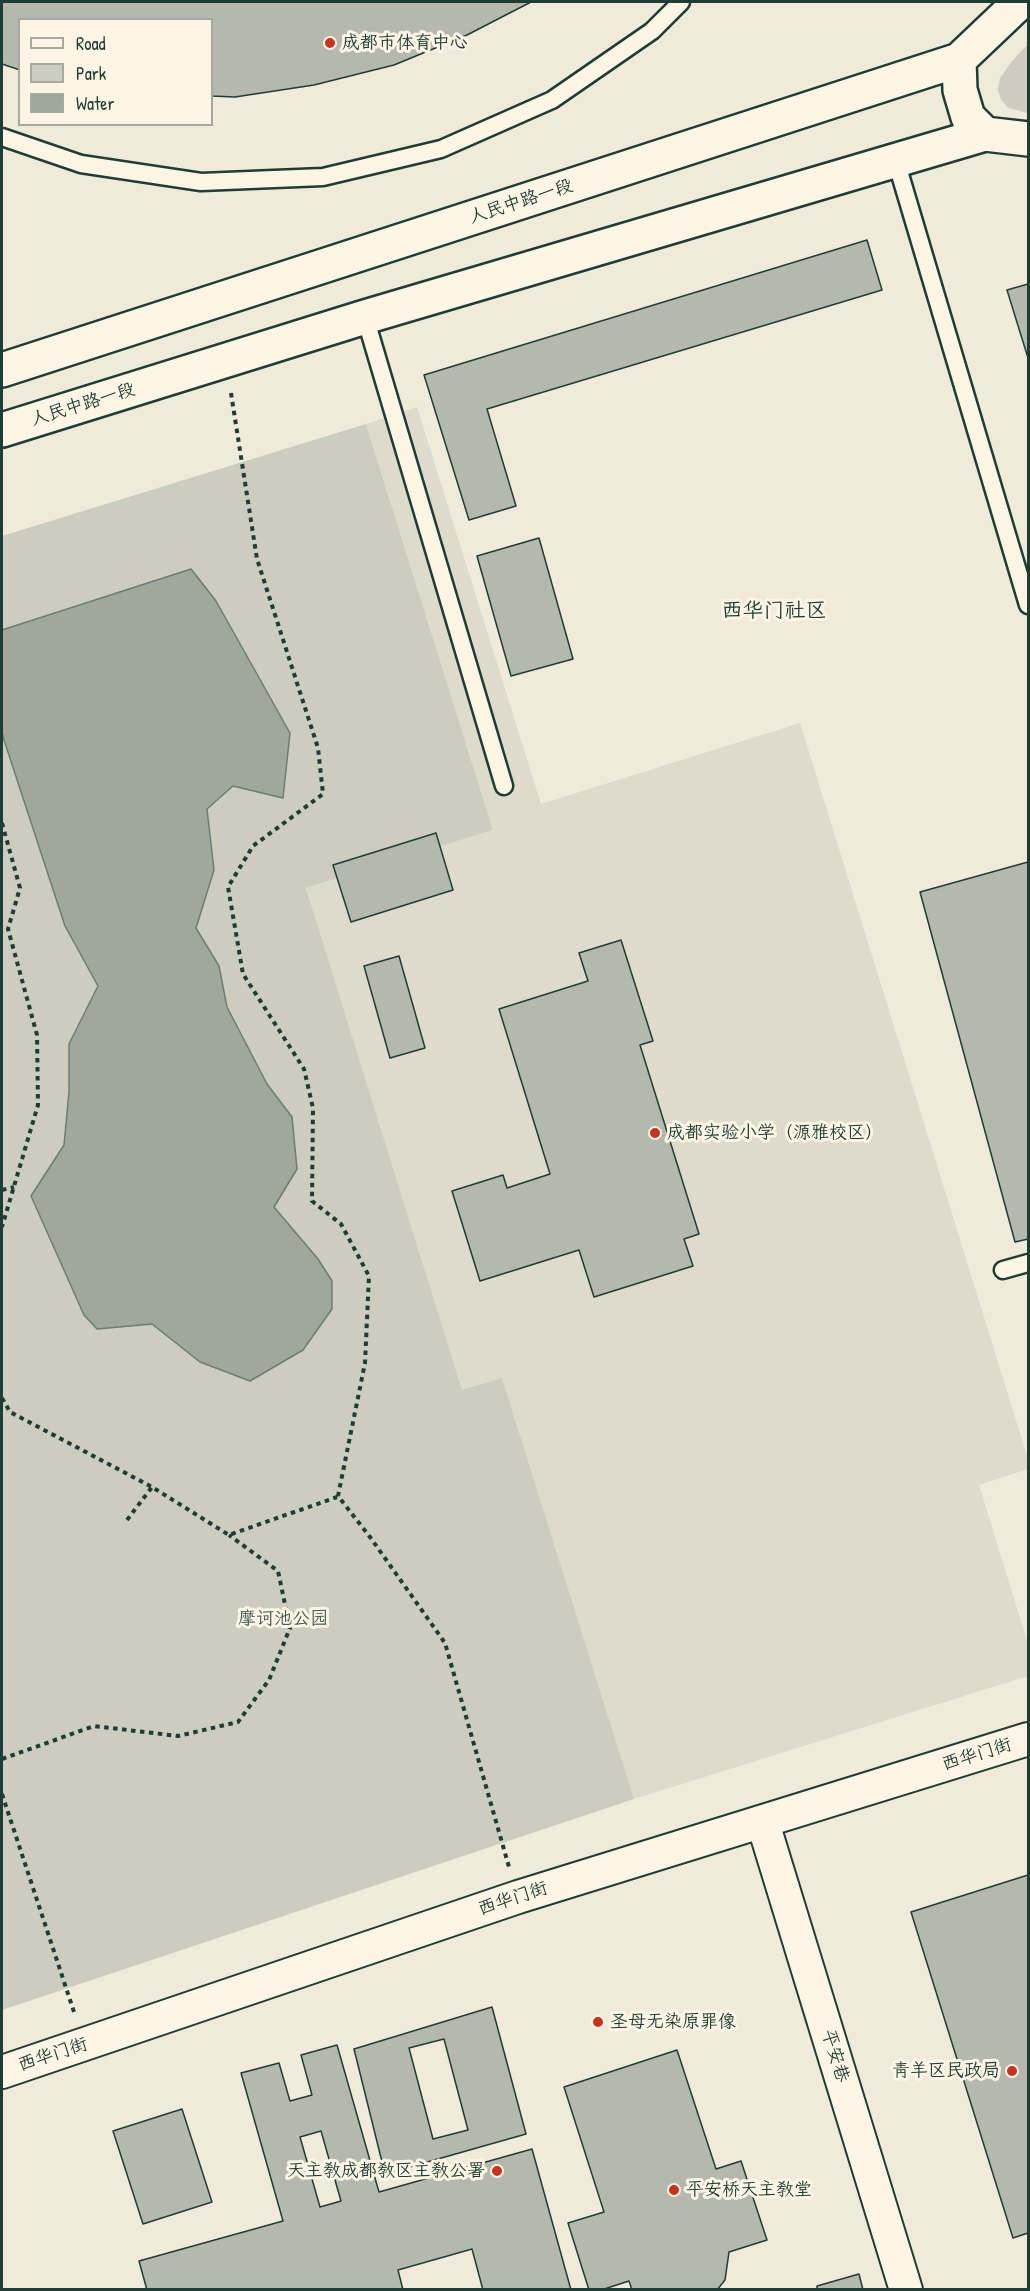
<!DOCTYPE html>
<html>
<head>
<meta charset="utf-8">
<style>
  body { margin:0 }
  #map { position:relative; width:1030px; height:2291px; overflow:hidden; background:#efeada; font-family:"Patrick Hand",sans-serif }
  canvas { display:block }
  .frame { position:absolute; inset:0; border:3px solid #1f3d34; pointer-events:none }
  .legend { position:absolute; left:18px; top:18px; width:195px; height:108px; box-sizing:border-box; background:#fcf5e5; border:2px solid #a4ab9e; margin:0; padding:8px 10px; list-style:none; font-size:18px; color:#1f3d34 }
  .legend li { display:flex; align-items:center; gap:12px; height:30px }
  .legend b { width:30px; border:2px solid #a4ab9e }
</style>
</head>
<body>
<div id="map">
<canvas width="1030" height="2291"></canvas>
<div class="frame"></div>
<ul class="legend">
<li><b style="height:8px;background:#fcf5e5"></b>Road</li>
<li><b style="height:16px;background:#cccdbf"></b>Park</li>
<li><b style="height:16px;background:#9fa89a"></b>Water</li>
</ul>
</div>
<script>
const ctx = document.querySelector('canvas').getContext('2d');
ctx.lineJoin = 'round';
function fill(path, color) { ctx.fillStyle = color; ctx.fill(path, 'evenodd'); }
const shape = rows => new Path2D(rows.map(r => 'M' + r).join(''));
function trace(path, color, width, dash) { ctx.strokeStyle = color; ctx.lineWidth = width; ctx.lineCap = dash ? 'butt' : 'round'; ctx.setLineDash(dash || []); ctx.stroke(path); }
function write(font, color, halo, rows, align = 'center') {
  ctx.font = font + ' "Patrick Hand","LXGW WenKai TC",sans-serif'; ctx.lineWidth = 6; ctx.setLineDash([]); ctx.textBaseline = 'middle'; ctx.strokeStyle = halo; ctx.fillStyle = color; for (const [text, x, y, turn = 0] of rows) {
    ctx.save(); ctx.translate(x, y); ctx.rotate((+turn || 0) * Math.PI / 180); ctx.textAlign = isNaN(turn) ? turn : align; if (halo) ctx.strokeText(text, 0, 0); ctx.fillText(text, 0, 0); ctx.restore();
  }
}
fill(shape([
  [417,407,541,804,800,723,1028,1459,1028,1469,979,1485,1028,1644,1028,1676,634,1799,502,1379,462,1391,306,888,493,830,366,424]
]), '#dedbcc');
fill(shape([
  [1028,44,1028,113,1008,108,1001,99,998,90,1000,78,1012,61],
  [366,424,493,830,306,888,462,1390,502,1378,634,1799,2,2010,2,536]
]), '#cccdbf');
const water = shape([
  [191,569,216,601,290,733,283,798,233,786,207,809,214,870,196,928,219,966,227,1007,267,1084,292,1117,297,1169,274,1207,318,1259,332,1281,332,1309,303,1350,250,1381,200,1362,152,1324,97,1329,84,1315,31,1196,64,1145,69,1092,69,1044,98,986,65,926,4,740,2,732,2,630,191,569]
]);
fill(water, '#9fa89a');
trace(water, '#6c7d71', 1.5);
const building = shape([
  [2,2,531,2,467,35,394,65,314,85,235,97,212,96,212,20,20,20,20,70,2,64,2,2],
  [867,240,882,290,487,409,516,506,469,520,424,375,867,240],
  [1028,284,1028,358,1007,290,1028,284],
  [539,538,573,659,511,676,477,556,539,538],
  [436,833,453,890,351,922,333,865,436,833],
  [1028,862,1028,1239,1015,1242,920,892,1028,862],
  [621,940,653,1041,640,1045,699,1234,684,1239,693,1266,594,1297,579,1250,480,1281,452,1191,503,1175,507,1188,550,1174,499,1009,588,981,579,953,621,940],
  [399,956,425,1048,390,1058,364,966,399,956],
  [1028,1875,1028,2233,1013,2238,911,1912,1028,1875],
  [492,2007,526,2134,385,2174,354,2049,492,2007],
  [444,2039,468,2130,433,2139,409,2048,444,2039],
  [337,2045,379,2192,532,2149,571,2290,483,2290,472,2249,398,2270,403,2290,147,2290,139,2261,283,2221,241,2073,279,2063,290,2101,312,2095,301,2055,337,2045],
  [321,2131,341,2201,320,2207,300,2137,321,2131],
  [677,2050,716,2169,741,2161,767,2240,729,2252,725,2280,717,2290,632,2290,629,2281,601,2290,589,2290,568,2223,604,2212,564,2087,677,2050],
  [182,2109,212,2202,143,2224,113,2131,182,2109],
  [859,2274,863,2290,817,2290,817,2286,859,2274]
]);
fill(building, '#b5b9ad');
trace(building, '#1f3d34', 1.5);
const service = shape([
  [2,137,81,164,201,182,323,177,441,149,552,100,652,31,681,2],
  [896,161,1028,605],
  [365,317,504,786],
  [1003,1270,1028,1263]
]);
const minor = shape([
  [763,1823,906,2290],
  [2,2072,518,1897,1028,1739]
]);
const primary = shape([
  [959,60,960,90,968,117,985,134],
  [2,370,959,60,1020,2],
  [2,430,365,317,985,134,1028,139]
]);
trace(service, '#1f3d34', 21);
trace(minor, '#1f3d34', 36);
trace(primary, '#1f3d34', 38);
trace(shape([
  [231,393,257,559,318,748,323,794,253,846,228,887,243,974,304,1069,313,1108,312,1201,341,1224,369,1276,365,1363,338,1496,370,1537,445,1643,509,1867],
  [2,823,20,888,8,929,37,1035,38,1105,2,1227],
  [2,1190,14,1187],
  [2,1398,10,1412,152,1487,229,1535,337,1497],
  [127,1520,152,1487],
  [2,1759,94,1726,178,1736,238,1722,269,1680,290,1628,278,1571,229,1535],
  [2,1794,74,2012]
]), '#1f3d34', 4, [4.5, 4.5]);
trace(service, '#fcf5e5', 16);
trace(minor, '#fcf5e5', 32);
trace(primary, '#fcf5e5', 33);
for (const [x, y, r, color] of [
  [330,43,6,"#c8321e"],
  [655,1133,6,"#c8321e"],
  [598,2022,6,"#c8321e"],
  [1012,2071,6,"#c8321e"],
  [497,2171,6,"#c8321e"],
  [674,2190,6,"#c8321e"]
]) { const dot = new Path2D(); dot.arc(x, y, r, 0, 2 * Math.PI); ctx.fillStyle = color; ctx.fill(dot); trace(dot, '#fcf5e5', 2); }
write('18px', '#1f3d34', '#fcf5e5', [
  ["成都市体育中心",342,43],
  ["成都实验小学（源雅校区）",667,1133],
  ["圣母无染原罪像",610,2022],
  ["青羊区民政局",1000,2071,"right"],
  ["天主教成都教区主教公署",485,2171,"right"],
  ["平安桥天主教堂",686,2190]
], 'left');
write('18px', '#1f3d34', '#fcf5e5', [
  ["人民中路一段",521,202,-18],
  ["人民中路一段",83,405,-17],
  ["西华门街",977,1755,-17],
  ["西华门街",513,1899,-18],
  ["西华门街",53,2055,-18],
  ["平安巷",835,2056,73]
]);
write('18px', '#425a50', '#fcf5e5', [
  ["摩诃池公园",283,1619]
]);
write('21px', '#1f3d34', '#fcf5e5', [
  ["西华门社区",774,611]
]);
</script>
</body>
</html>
